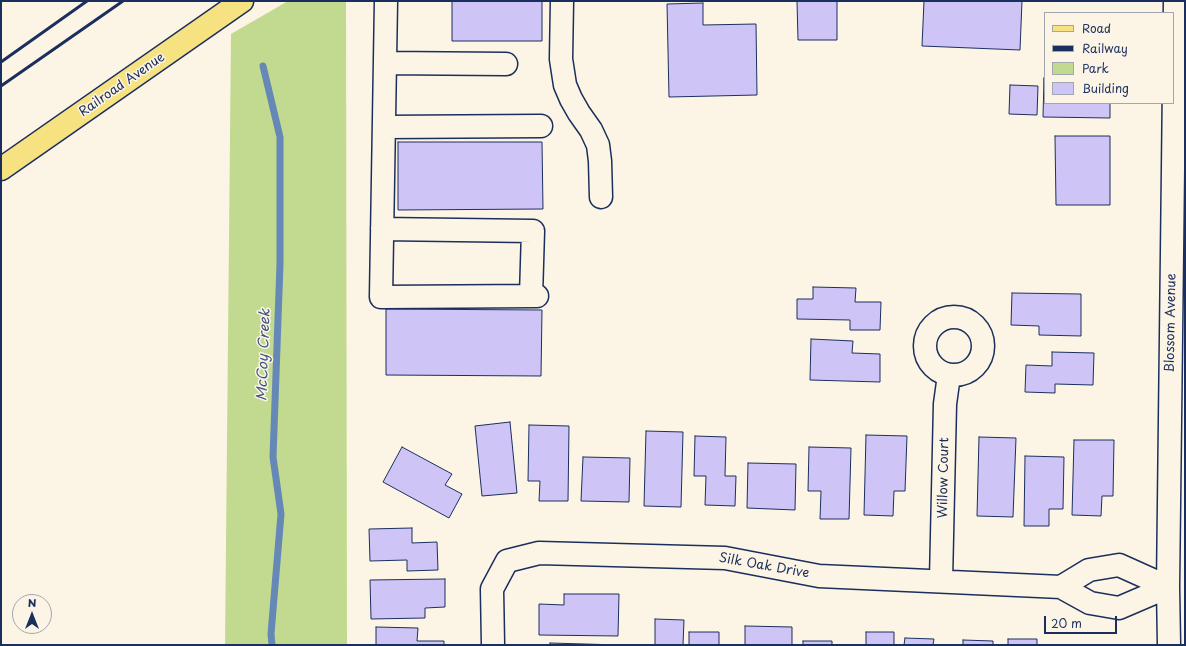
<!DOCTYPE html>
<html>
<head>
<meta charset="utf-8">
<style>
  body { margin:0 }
  #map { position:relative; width:1186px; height:646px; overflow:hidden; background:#fcf5e5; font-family:"Playpen Sans",sans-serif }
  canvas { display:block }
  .frame { position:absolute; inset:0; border:2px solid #1b2f5e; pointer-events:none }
  .legend { position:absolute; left:1044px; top:12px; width:130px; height:92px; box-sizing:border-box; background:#fcf5e5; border:1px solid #a2a6af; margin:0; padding:5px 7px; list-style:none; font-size:12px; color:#1b2f5e }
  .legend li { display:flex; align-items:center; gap:8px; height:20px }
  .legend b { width:20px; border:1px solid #a2a6af }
  .north { position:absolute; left:12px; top:594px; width:40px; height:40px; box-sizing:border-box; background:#fcf5e5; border:1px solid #a2a6af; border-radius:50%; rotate:0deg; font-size:11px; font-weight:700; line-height:16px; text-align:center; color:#1b2f5e }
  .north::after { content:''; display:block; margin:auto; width:14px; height:18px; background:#1b2f5e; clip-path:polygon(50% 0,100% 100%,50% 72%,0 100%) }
  .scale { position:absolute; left:1044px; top:616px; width:73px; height:18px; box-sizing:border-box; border:2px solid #1b2f5e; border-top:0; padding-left:5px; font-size:12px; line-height:14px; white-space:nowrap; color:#1b2f5e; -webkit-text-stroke:3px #fcf5e5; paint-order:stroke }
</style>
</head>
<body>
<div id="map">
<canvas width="1186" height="646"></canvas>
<div class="frame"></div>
<ul class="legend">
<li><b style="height:5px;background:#f7e281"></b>Road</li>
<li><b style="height:5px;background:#1b2f5e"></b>Railway</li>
<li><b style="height:11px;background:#c2da90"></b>Park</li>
<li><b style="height:11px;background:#cec4f6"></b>Building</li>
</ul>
<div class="north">N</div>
<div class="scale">20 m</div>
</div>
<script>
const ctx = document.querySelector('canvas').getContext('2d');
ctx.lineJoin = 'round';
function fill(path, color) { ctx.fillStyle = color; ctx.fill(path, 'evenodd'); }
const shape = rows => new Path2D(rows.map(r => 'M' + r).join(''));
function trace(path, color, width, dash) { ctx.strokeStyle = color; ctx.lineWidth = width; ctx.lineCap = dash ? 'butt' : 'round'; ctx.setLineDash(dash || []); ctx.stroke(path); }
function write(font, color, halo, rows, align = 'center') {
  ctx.font = font + ' "Playpen Sans",sans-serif'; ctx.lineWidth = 3; ctx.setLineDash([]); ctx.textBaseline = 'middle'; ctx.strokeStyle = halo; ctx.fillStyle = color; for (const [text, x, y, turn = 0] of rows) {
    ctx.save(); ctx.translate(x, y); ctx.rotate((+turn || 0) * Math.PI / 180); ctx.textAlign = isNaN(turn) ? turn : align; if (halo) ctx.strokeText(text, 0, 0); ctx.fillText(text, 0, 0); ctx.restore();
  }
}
fill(shape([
  [288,1,346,1,347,645,225,645,231,34]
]), '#c2da90');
trace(shape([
  [263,66,280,137,280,264,273,457,281,514,271,634,272,645]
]), '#6588b6', 7);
const building = shape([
  [452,1,542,1,542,41,452,41,452,1],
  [797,1,837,1,837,40,798,40,797,1],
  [924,1,1022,1,1020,50,922,46,924,1],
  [703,3,703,25,756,24,757,95,669,97,667,4,703,3],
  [1044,78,1045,103,1110,103,1110,118,1043,117,1044,78],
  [1010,85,1038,86,1037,115,1009,114,1010,85],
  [1055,136,1110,136,1110,205,1056,205,1055,136],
  [398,142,542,142,543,209,398,210,398,142],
  [813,287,856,288,855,302,881,302,880,330,850,330,850,320,797,319,797,299,813,299,813,287],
  [1012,293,1081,294,1081,336,1039,335,1039,326,1011,325,1012,293],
  [386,309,542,310,541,376,386,375,386,309],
  [811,339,853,341,852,353,880,354,880,382,810,380,811,339],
  [1052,352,1094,353,1093,385,1055,384,1055,393,1025,392,1026,365,1052,366,1052,352],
  [510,422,517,493,482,496,475,426,510,422],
  [529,425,569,426,568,501,539,501,540,481,528,481,529,425],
  [646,431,683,432,681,507,644,506,646,431],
  [866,435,907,436,905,491,894,491,893,516,864,515,866,435],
  [695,436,726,437,725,476,736,476,735,506,705,505,706,476,694,476,695,436],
  [979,437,1016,438,1013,517,977,516,979,437],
  [1074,440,1114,440,1113,496,1102,496,1101,516,1072,515,1074,440],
  [402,447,452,474,445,485,462,494,449,518,383,482,402,447],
  [809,447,851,448,849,519,820,519,821,491,808,491,809,447],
  [1025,456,1064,457,1063,509,1049,509,1049,526,1024,526,1025,456],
  [583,457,630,458,629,502,581,501,583,457],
  [748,463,796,464,795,510,747,508,748,463],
  [412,528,412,543,437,542,438,570,407,571,407,560,370,561,369,529,412,528],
  [445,579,445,607,425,608,425,618,371,619,370,580,445,579],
  [564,594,619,594,618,636,539,635,539,604,564,605,564,594],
  [655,619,684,620,683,645,655,645,655,619],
  [745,626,792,627,792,645,745,645,745,626],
  [376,627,418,628,417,641,444,641,444,645,376,645,376,627],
  [689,632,719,632,719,645,689,645,689,632],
  [866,632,894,632,894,645,866,645,866,632],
  [905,638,934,639,933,645,904,645,905,638],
  [1008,639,1037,639,1037,645,1008,645,1008,639],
  [963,640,993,641,993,645,963,645,963,640],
  [803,641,832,641,832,645,803,645,803,641],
  [550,643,620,645,550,645,550,643]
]);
fill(building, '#cec4f6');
trace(building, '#1b2f5e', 1);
const minor = shape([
  [386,1,381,297,537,296],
  [562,1,561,59,565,85,571,99,579,113,591,130,598,145,600,161,601,197],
  [385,63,506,64],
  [384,127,541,126],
  [382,229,533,231,531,296],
  '925 346a29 29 0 1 1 58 0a29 29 0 1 1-58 0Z',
  [941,580,945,404,949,375],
  [1061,587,1089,570,1119,565,1168,587],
  [493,645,492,589,507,561,539,553,725,558,819,576,1061,587,1090,603,1119,608,1168,587],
  [1169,645,1168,587,1175,1]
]);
const major = shape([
  [1,169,242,1]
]);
trace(minor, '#1b2f5e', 25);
trace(major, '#1b2f5e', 25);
trace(minor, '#fcf5e5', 22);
trace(major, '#f7e281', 22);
trace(shape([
  [1,62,87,1],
  [1,86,123,1]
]), '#1b2f5e', 3);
write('13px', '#1b2f5e', '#fcf5e5', [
  ["Railroad Avenue",122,85,-35],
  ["Blossom Avenue",1171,323,-89],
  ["Willow Court",944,478,-89],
  ["Silk Oak Drive",764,566,10]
]);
write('italic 14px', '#3a5482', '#fcf5e5', [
  ["McCoy Creek",264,355,-88]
]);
</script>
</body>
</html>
